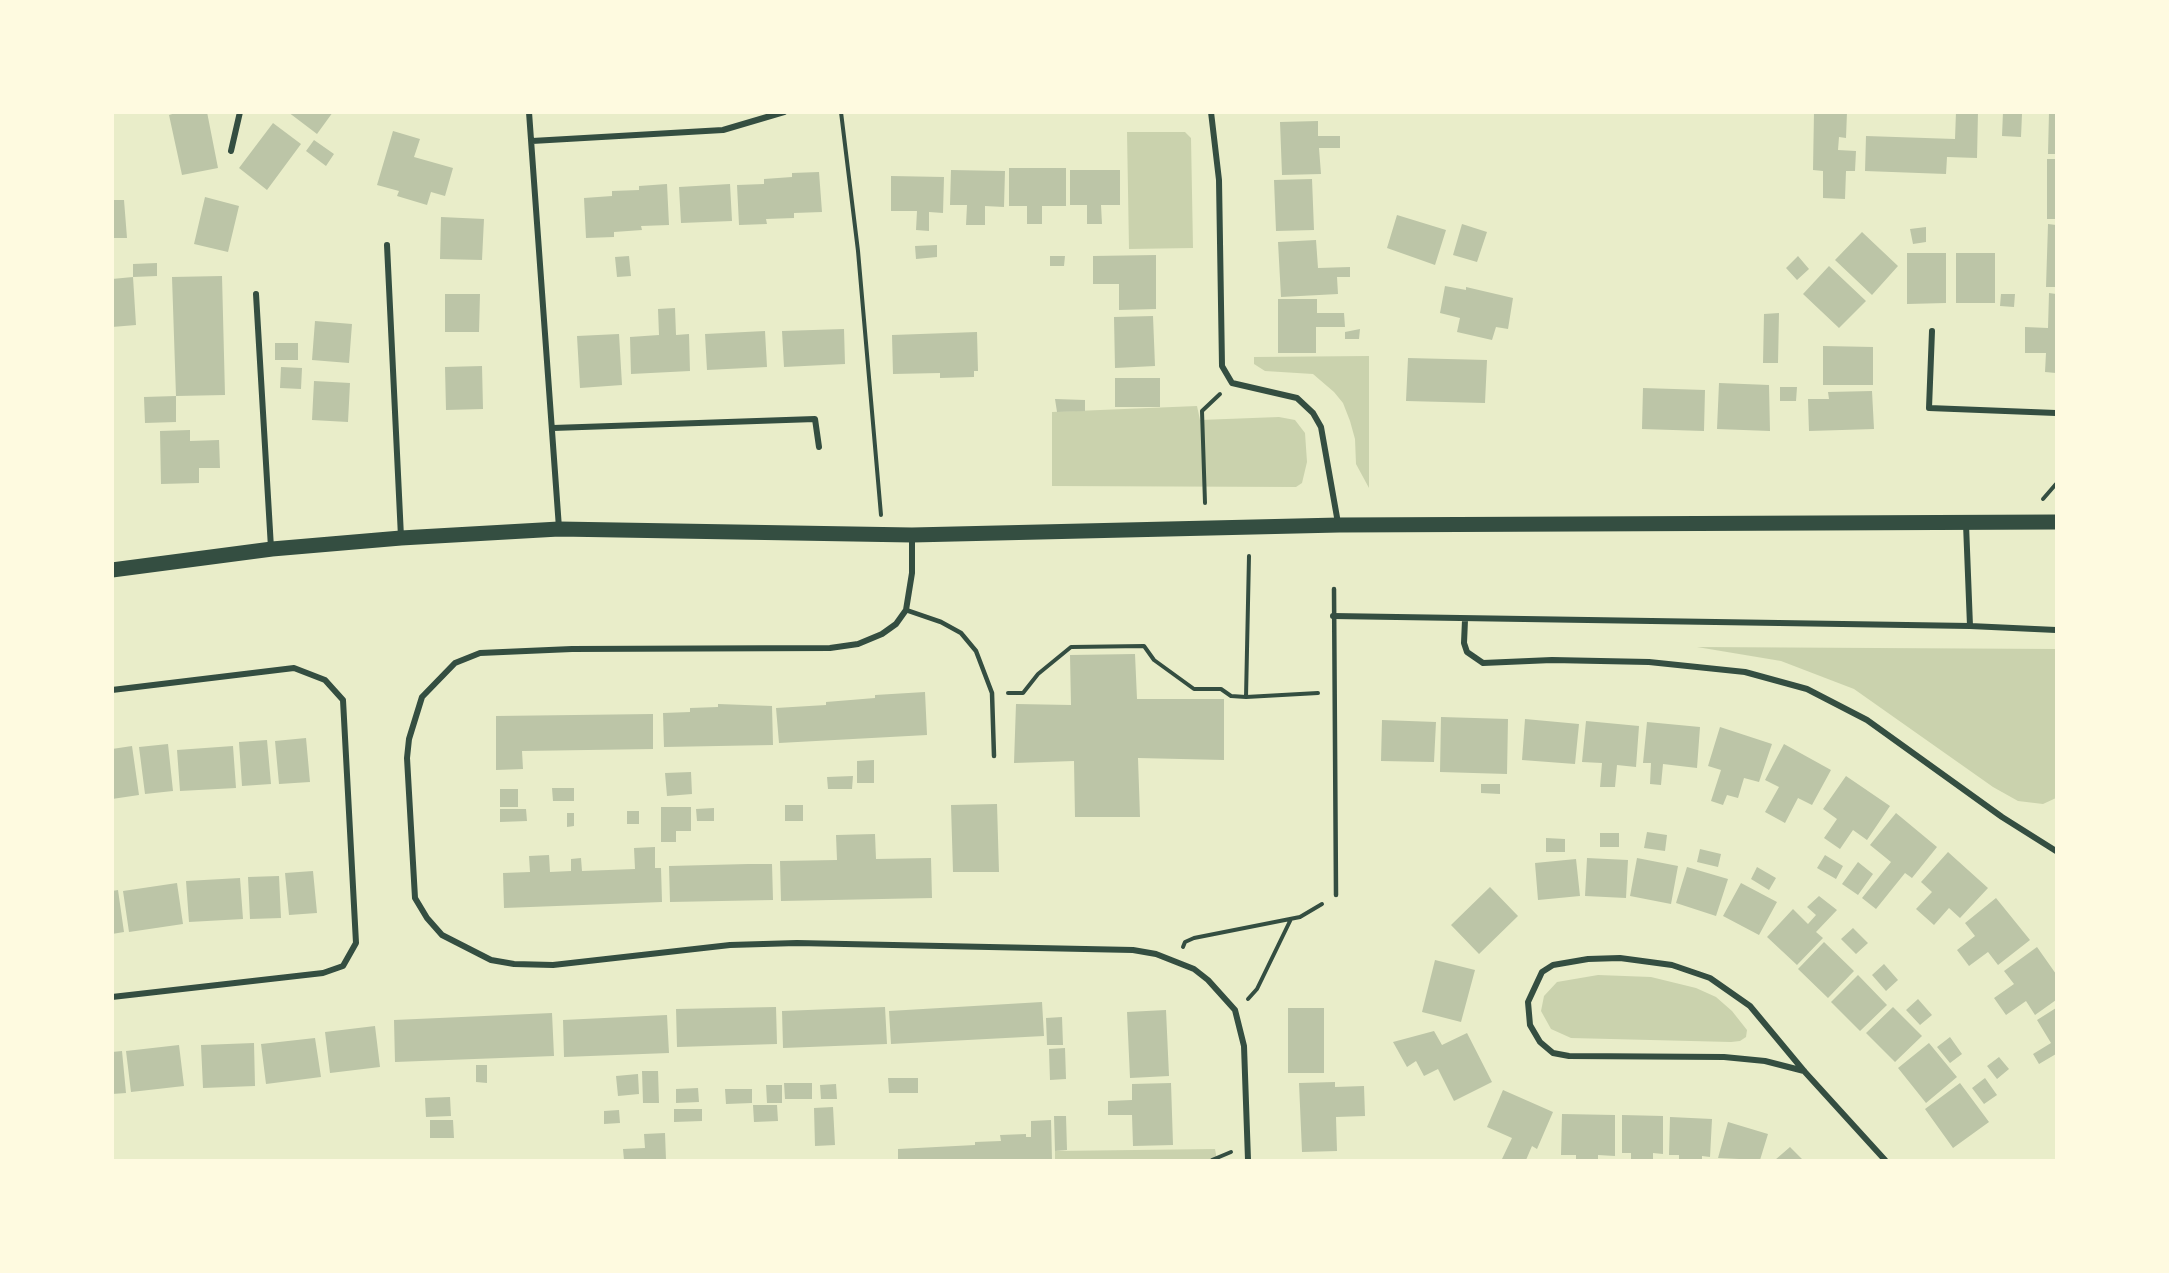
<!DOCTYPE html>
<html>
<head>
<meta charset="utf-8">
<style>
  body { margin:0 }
  #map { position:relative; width:2169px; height:1273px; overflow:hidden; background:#e9edc9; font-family:Signika,sans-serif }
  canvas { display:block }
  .frame { position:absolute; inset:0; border:114px solid #fefae0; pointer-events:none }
</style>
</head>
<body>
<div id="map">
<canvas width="2169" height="1273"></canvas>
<div class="frame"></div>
</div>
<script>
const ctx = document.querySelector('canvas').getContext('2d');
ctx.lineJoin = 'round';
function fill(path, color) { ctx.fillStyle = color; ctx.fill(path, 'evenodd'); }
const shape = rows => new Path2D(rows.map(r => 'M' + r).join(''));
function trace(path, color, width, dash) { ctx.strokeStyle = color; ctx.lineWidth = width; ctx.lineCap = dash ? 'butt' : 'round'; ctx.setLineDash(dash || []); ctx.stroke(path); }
fill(shape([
  [1127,132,1185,132,1191,138,1193,248,1129,249],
  [1369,356,1369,488,1356,464,1355,439,1350,421,1343,403,1334,392,1313,374,1265,371,1254,364,1254,357],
  [1197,406,1200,420,1279,417,1295,420,1305,433,1307,462,1302,483,1296,487,1052,486,1052,412],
  [1697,647,2056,649,2056,798,2043,804,2018,801,1993,787,1854,689,1781,661],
  [1598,975,1651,977,1696,988,1716,997,1732,1011,1747,1030,1746,1037,1740,1041,1731,1042,1571,1038,1551,1029,1541,1011,1544,996,1557,982],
  [1215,1149,1217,1160,1055,1160,1055,1151]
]), '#cad2ad');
fill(shape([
  [179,112,207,112,218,168,182,175,169,115],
  [288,112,333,112,317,134],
  [1814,112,1847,112,1846,138,1839,137,1838,150,1856,151,1855,171,1846,171,1845,199,1823,198,1823,171,1813,170],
  [1956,112,1978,112,1977,158,1947,157,1946,174,1865,171,1866,136,1955,139],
  [2003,112,2022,114,2021,137,2002,136],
  [2049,112,2056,112,2056,154,2048,154],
  [1318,121,1318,136,1340,136,1340,148,1319,148,1321,174,1282,175,1280,122],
  [273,123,301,144,267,190,239,168],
  [393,131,420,139,414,157,453,168,445,196,431,192,427,205,397,196,399,191,377,185],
  [314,140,334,154,326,166,306,151],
  [2047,159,2056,159,2056,219,2047,219],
  [1009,168,1066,168,1066,206,1042,206,1042,224,1027,224,1027,206,1009,206],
  [951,170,1005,171,1004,207,985,206,985,225,966,225,967,205,950,205],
  [1070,170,1120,170,1120,205,1101,205,1102,224,1087,224,1087,205,1070,205],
  [819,172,822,212,794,213,794,218,766,219,767,224,739,225,737,185,764,184,764,179,792,177,792,173],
  [891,176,944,177,943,213,929,212,929,231,916,230,917,211,891,211],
  [1312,179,1314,230,1276,231,1274,180],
  [667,184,669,225,641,226,642,230,614,232,614,237,586,238,584,198,612,196,612,191,639,190,639,186],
  [730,184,732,221,681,223,679,187],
  [205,197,239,206,228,252,194,244],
  [112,200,124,200,127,238,112,238],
  [1397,215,1446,230,1435,265,1387,248],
  [441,217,484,219,482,260,440,259],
  [1462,224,1487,232,1477,262,1453,255],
  [2048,224,2056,225,2056,287,2046,287],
  [1926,227,1926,242,1913,244,1910,229],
  [1862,232,1898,266,1872,295,1835,260],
  [1316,240,1318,268,1350,267,1350,277,1337,277,1338,294,1281,297,1278,242],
  [937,245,937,257,916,259,915,246],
  [1907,253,1946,253,1946,303,1907,304],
  [1956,253,1995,253,1995,303,1956,303],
  [1156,255,1156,309,1119,310,1119,284,1093,284,1093,256],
  [629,256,631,276,617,277,615,257],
  [1050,256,1065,256,1064,266,1050,266],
  [1798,256,1809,269,1797,280,1786,268],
  [157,263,157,276,133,277,133,264],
  [1829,266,1866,301,1839,328,1803,294],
  [222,276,225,395,176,396,172,277],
  [133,277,136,325,112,327,112,279],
  [1445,286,1466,290,1466,287,1513,298,1508,329,1496,327,1492,340,1457,332,1460,318,1440,313],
  [2049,293,2056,294,2056,373,2045,372,2046,353,2025,353,2025,327,2048,328],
  [445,294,480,294,479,332,445,332],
  [2001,294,2015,294,2014,307,2000,306],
  [1278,299,1317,299,1317,313,1344,313,1345,327,1316,327,1316,353,1278,353],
  [675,308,676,335,689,334,690,371,631,374,630,337,659,335,658,309],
  [1779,313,1778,363,1763,363,1764,314],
  [1153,316,1155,366,1115,368,1114,317],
  [315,321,352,324,349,363,312,360],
  [844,329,845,364,784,367,782,331],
  [1360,329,1359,339,1345,339,1345,332],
  [765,331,767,367,707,370,705,334],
  [977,332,978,371,974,371,974,377,940,378,940,373,893,374,892,335],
  [619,334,622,385,580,388,577,336],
  [275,343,298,343,298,360,275,360],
  [1823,346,1873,347,1873,385,1823,385],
  [1408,358,1487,360,1485,403,1406,401],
  [482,366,483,409,446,410,445,367],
  [281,367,302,368,301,389,280,388],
  [1115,378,1160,378,1160,407,1115,407],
  [314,381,350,383,348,422,312,420],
  [1719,383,1769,385,1770,431,1717,429],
  [1780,387,1797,387,1796,401,1780,401],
  [1643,388,1705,390,1704,431,1642,429],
  [1872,391,1874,429,1809,431,1808,399,1829,399,1828,392],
  [176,396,176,422,145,423,144,397],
  [1055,399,1085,400,1085,411,1057,412],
  [190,430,190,441,219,440,220,468,199,468,199,483,161,484,160,431],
  [1135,654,1137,699,1224,699,1224,760,1138,758,1140,817,1075,817,1074,761,1014,763,1016,704,1071,705,1070,655],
  [925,692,927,735,779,743,776,708,826,705,826,702,875,698,875,695],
  [718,704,772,706,773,745,664,747,663,713,690,712,690,708,718,707],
  [653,714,653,749,522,751,523,769,496,770,496,716],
  [1441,717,1508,719,1507,774,1440,772],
  [1525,719,1579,724,1575,764,1522,760],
  [1382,720,1436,722,1434,762,1381,761],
  [1586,721,1639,726,1636,767,1617,765,1615,787,1600,787,1602,763,1582,762],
  [1647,722,1700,727,1697,768,1663,764,1661,785,1650,784,1651,763,1643,763],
  [1720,727,1772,744,1759,782,1744,778,1738,798,1727,795,1723,805,1711,801,1721,770,1708,766],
  [306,738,310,782,279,784,275,741],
  [267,740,271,784,242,786,239,742],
  [168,744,173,791,145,794,139,747],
  [1784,744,1831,770,1812,805,1798,798,1785,823,1765,812,1779,787,1765,780],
  [132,746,139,795,112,799,112,749],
  [233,746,236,788,180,791,177,750],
  [874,760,874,783,857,783,857,761],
  [691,772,692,794,667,796,665,773],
  [853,776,852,789,828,789,827,777],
  [1846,776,1890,806,1867,840,1853,830,1840,849,1824,838,1837,819,1823,809],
  [1481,784,1500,784,1500,794,1481,793],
  [552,788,574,788,574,801,553,801],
  [500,789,518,789,518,807,500,807],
  [997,804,999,872,953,872,951,805],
  [785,805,803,805,803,821,785,821],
  [661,807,691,807,691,831,676,831,676,842,661,842],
  [714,808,714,821,697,821,696,809],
  [500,809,526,809,527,821,500,822],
  [627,811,639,811,639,824,627,824],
  [567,813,574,813,574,826,567,827],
  [1896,813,1937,847,1912,878,1905,873,1876,909,1862,898,1891,862,1870,845],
  [1647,832,1667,835,1665,851,1644,848],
  [1600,833,1619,833,1619,847,1600,847],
  [875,834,876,859,931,858,932,898,781,901,780,861,837,860,836,835],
  [1546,838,1565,839,1565,852,1546,852],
  [655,847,655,868,661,868,662,902,504,908,503,873,530,872,529,856,549,855,550,872,571,871,571,859,581,858,582,871,635,869,634,848],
  [1700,849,1721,854,1718,867,1697,862],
  [1948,852,1988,888,1960,918,1949,908,1934,925,1916,909,1932,892,1921,882],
  [1825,855,1843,866,1836,879,1817,868],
  [1587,858,1628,860,1626,898,1585,896],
  [1637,858,1678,866,1671,904,1630,896],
  [1576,859,1580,896,1538,900,1535,863],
  [1858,862,1873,874,1858,895,1842,884],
  [748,864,772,864,773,900,670,902,669,866],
  [1687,867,1728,879,1716,916,1676,903],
  [1757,867,1776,878,1769,890,1751,879],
  [313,871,317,913,289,915,285,873],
  [279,876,281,918,250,919,248,877],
  [240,878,243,919,189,922,186,881],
  [177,883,183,924,129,932,123,891],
  [1741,883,1777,902,1759,935,1723,916],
  [1490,887,1518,916,1479,954,1451,925],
  [118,890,124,932,112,934,112,891],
  [1819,896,1837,910,1816,932,1823,938,1797,965,1767,937,1793,909,1808,924,1816,915,1807,907],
  [1996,898,2030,940,1998,965,1988,952,1969,966,1957,950,1975,936,1965,923],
  [1853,928,1868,943,1856,954,1841,939],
  [1824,942,1854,971,1828,998,1798,969],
  [2037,947,2056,974,2056,1000,2035,1015,2026,1001,2006,1015,1994,998,2014,984,2004,971],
  [1435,960,1475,970,1461,1022,1422,1012],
  [1884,964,1898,980,1886,991,1872,975],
  [1858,975,1887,1005,1860,1031,1831,1002],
  [1918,999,1932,1015,1920,1025,1906,1010],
  [1042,1002,1044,1036,891,1044,889,1011],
  [776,1007,777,1044,677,1047,676,1009],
  [885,1007,887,1044,783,1048,782,1011],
  [1893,1007,1922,1036,1895,1062,1866,1033],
  [1288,1008,1324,1008,1324,1073,1288,1073],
  [2056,1008,2056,1054,2039,1064,2033,1054,2051,1043,2037,1020],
  [1166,1010,1169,1076,1130,1078,1127,1012],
  [552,1013,554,1056,395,1062,394,1020],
  [667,1015,669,1053,564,1057,563,1020],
  [1062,1017,1063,1045,1047,1045,1046,1018],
  [375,1026,380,1067,330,1073,325,1032],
  [1434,1031,1442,1045,1467,1033,1492,1082,1454,1101,1438,1069,1424,1076,1416,1061,1407,1067,1393,1042],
  [1950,1037,1962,1054,1950,1063,1937,1047],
  [315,1038,321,1077,266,1084,261,1044],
  [254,1043,255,1086,203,1088,201,1045],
  [1929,1043,1957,1077,1926,1103,1898,1068],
  [179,1045,184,1086,131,1092,126,1051],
  [1065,1048,1066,1079,1050,1080,1049,1049],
  [122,1051,126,1093,112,1094,112,1052],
  [1999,1057,2009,1069,1997,1079,1987,1066],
  [476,1065,487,1065,487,1083,476,1082],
  [642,1071,658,1071,659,1103,643,1103],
  [638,1074,639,1094,618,1096,616,1076],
  [888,1078,918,1078,918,1093,889,1093],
  [1985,1078,1997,1095,1984,1104,1972,1088],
  [1335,1082,1335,1087,1364,1086,1365,1116,1336,1117,1337,1151,1302,1152,1299,1083],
  [784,1083,812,1083,812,1099,785,1099],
  [1171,1083,1173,1145,1133,1146,1132,1115,1108,1115,1108,1101,1132,1100,1132,1084],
  [1960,1083,1989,1122,1953,1148,1925,1109],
  [836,1084,837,1099,821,1099,820,1085],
  [766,1085,782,1085,782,1103,767,1103],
  [698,1088,699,1102,676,1103,676,1089],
  [725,1089,752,1089,752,1103,726,1104],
  [1503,1090,1553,1112,1537,1149,1532,1146,1526,1160,1502,1159,1512,1138,1487,1127],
  [450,1097,451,1116,426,1117,425,1098],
  [753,1105,777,1105,778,1121,754,1122],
  [833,1107,835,1145,815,1146,814,1108],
  [674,1109,702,1109,702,1121,674,1122],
  [619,1110,620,1123,604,1124,604,1111],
  [1562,1114,1615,1115,1615,1156,1598,1155,1598,1160,1576,1160,1576,1155,1561,1155],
  [1622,1115,1663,1116,1663,1154,1653,1153,1653,1160,1631,1160,1631,1153,1622,1153],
  [1054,1116,1066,1116,1067,1150,1055,1151],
  [1670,1117,1712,1119,1710,1157,1702,1156,1702,1160,1679,1160,1679,1155,1669,1155],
  [430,1120,453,1120,454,1138,430,1138],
  [1051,1120,1052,1160,898,1160,898,1149,975,1145,975,1142,1001,1141,1000,1135,1026,1134,1026,1137,1031,1137,1031,1121],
  [1728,1122,1768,1134,1760,1160,1718,1158],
  [665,1133,666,1160,624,1160,623,1149,645,1148,644,1134],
  [1790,1147,1803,1160,1775,1160]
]), '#bcc5a7');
trace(shape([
  [841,112,858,251,881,515],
  [2043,499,2056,484],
  [1205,503,1202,411,1220,394],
  [1249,556,1246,697,1318,693],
  [1008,693,1023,693,1038,674,1071,647,1144,646,1154,660,1194,689,1221,689,1231,696,1246,697],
  [1183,947,1185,942,1194,938,1300,917,1322,904],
  [1248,999,1257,989,1291,919],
  [1212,1160,1231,1152]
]), '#344e41', 4);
trace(shape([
  [1334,589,1336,895],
  [906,610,941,622,961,633,976,651,992,693,994,756]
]), '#344e41', 4.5);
trace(shape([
  [529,112,559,528],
  [1211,112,1219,180,1222,366,1232,383,1297,398,1313,413,1321,427,1338,523],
  [532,141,723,130,784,112],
  [231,151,240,112],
  [387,245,401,537],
  [256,294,271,548],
  [1932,331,1929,408,2056,413],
  [553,428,815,419,819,447],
  [1966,524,1970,626,2056,630],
  [912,535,912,573,906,610,896,624,882,634,858,644,830,648,572,649,480,653,455,663,422,697,409,739,407,758,415,898,427,918,442,935,491,960,514,964,553,965,730,945,797,943,1133,950,1156,954,1194,969,1208,980,1235,1010,1244,1046,1248,1160],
  [1333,616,1970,626],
  [1465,620,1464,643,1467,652,1483,663,1552,660,1649,662,1745,672,1807,689,1867,720,2002,817,2056,851],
  [112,690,294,668,325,680,343,700,356,943,343,966,323,973,112,997],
  [1804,1071,1765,1061,1724,1057,1569,1056,1553,1053,1540,1042,1530,1025,1528,1002,1542,972,1553,965,1588,959,1620,958,1672,965,1710,978,1750,1006,1804,1071,1885,1160]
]), '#344e41', 6);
trace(shape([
  [112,570,272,549,401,538,559,529,912,535,1339,525,2056,522]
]), '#344e41', 15);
</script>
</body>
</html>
